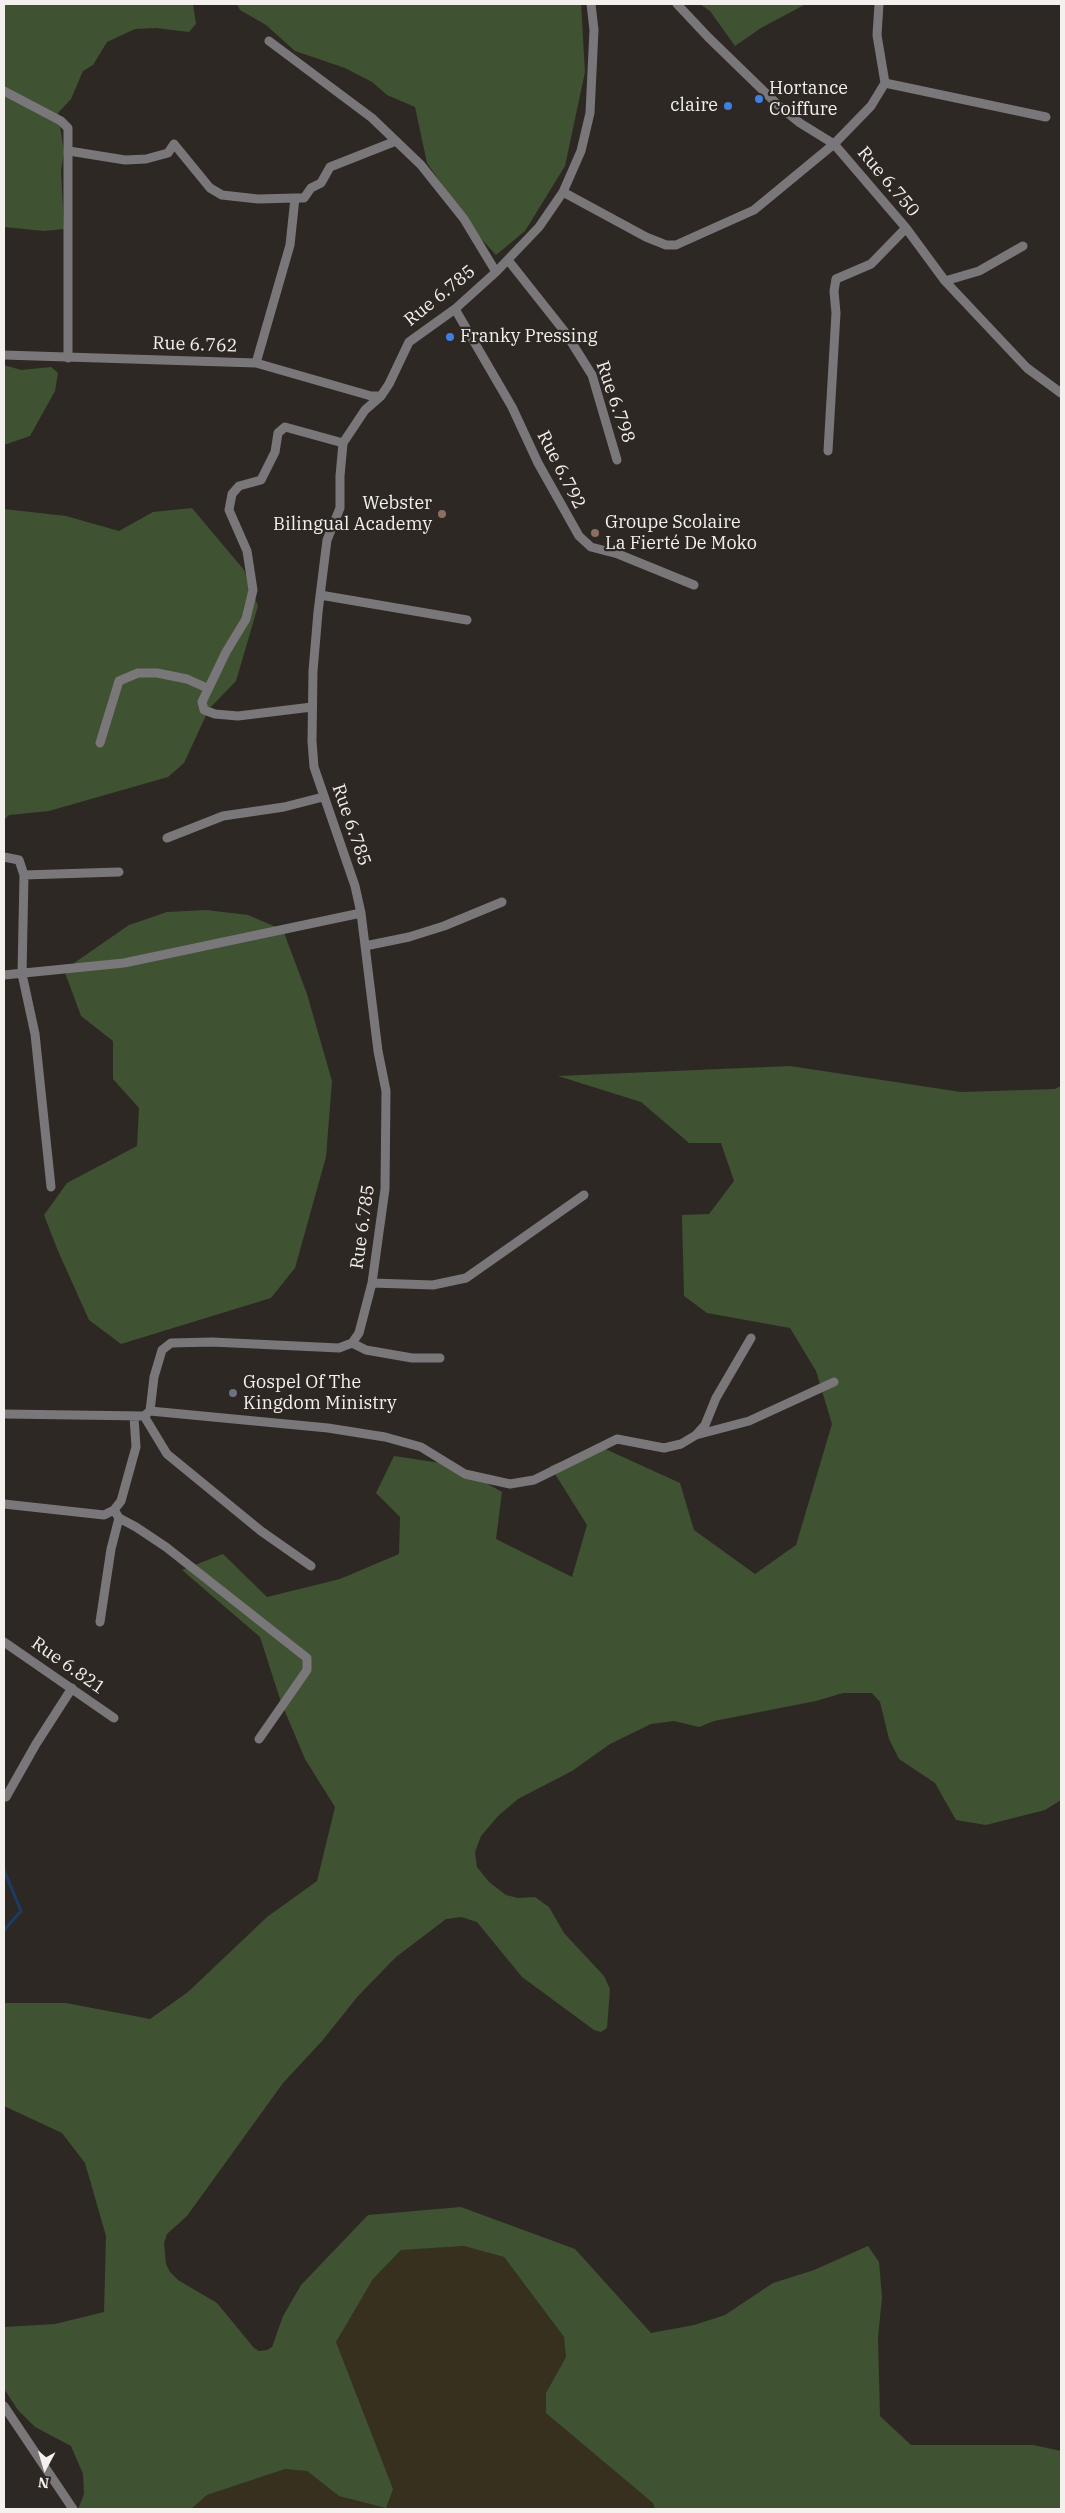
<!DOCTYPE html>
<html>
<head>
<meta charset="utf-8">
<style>
  body { margin:0 }
  #map { position:relative; width:1065px; height:2513px; overflow:hidden; background:#2e2824; font-family:"IBM Plex Serif",serif }
  canvas { display:block }
  .frame { position:absolute; inset:0; border:5px solid #f4f0ed; pointer-events:none }
  .north { position:absolute; left:20px; top:2443px; width:50px; height:50px; -webkit-text-stroke:4px #2e2824; paint-order:stroke; rotate:186deg; font-size:14px; font-weight:700; line-height:20px; text-align:center; color:#f4f0ed }
  .north::after { content:''; display:block; margin:auto; width:18px; height:22px; background:#f4f0ed; clip-path:polygon(50% 0,100% 100%,50% 72%,0 100%) }
</style>
</head>
<body>
<div id="map">
<canvas width="1065" height="2513"></canvas>
<div class="frame"></div>
<div class="north">N</div>
</div>
<script>
const ctx = document.querySelector('canvas').getContext('2d');
ctx.lineJoin = 'round';
function fill(path, color) { ctx.fillStyle = color; ctx.fill(path, 'evenodd'); }
const shape = rows => new Path2D(rows.map(r => 'M' + r).join(''));
function trace(path, color, width, dash) { ctx.strokeStyle = color; ctx.lineWidth = width; ctx.lineCap = dash ? 'butt' : 'round'; ctx.setLineDash(dash || []); ctx.stroke(path); }
function write(font, color, halo, rows, align = 'center') {
  ctx.font = font + ' "IBM Plex Serif",serif'; ctx.lineWidth = 4.5; ctx.setLineDash([]); ctx.textBaseline = 'middle'; ctx.strokeStyle = halo; ctx.fillStyle = color; for (const [text, x, y, turn = 0] of rows) {
    ctx.save(); ctx.translate(x, y); ctx.rotate((+turn || 0) * Math.PI / 180); ctx.textAlign = isNaN(turn) ? turn : align; if (halo) ctx.strokeText(text, 0, 0); ctx.fillText(text, 0, 0); ctx.restore();
  }
}
fill(shape([
  [464,2246,504,2257,564,2337,566,2357,546,2393,653,2503,655,2509,191,2509,207,2495,285,2469,307,2471,339,2496,393,2489,336,2342,373,2279,401,2250]
]), '#37301f');
fill(shape([
  [4,4,193,4,196,24,189,32,156,28,135,29,107,42,93,65,83,71,71,99,58,113,64,152,61,170,64,229,44,231,4,227],
  [237,4,581,4,585,72,565,166,525,231,496,255,476,233,427,163,415,107,387,95,372,82,345,68,295,51,266,25,240,10],
  [700,4,806,4,761,28,735,46,710,11],
  [4,365,21,370,51,367,58,373,55,391,30,436,4,445],
  [192,508,244,570,258,606,236,681,209,709,184,763,168,777,49,811,9,815,4,820,4,509,66,516,119,531,153,512],
  [206,910,248,915,283,930,307,994,332,1081,326,1157,295,1268,271,1298,121,1344,89,1320,58,1251,44,1215,67,1183,137,1146,139,1108,113,1079,113,1041,81,1016,64,970,129,925,167,912],
  [790,1066,961,1092,1055,1089,1061,1086,1061,1800,1045,1810,986,1825,956,1820,935,1783,899,1759,889,1739,880,1702,872,1693,843,1693,816,1701,714,1721,699,1727,674,1721,651,1724,610,1744,572,1771,518,1799,498,1816,481,1836,475,1852,477,1867,489,1882,506,1895,518,1898,535,1897,549,1907,564,1933,604,1976,610,1989,607,2028,601,2032,594,2030,522,1977,477,1922,461,1917,446,1919,396,1957,358,1996,322,2041,283,2083,187,2216,167,2234,164,2243,166,2264,170,2272,178,2280,217,2303,254,2348,259,2351,267,2350,272,2347,283,2316,301,2285,368,2215,461,2207,575,2249,651,2333,694,2325,725,2315,773,2283,814,2270,868,2246,879,2262,882,2297,878,2338,880,2416,911,2445,1033,2445,1061,2451,1061,2509,655,2509,653,2503,546,2413,546,2393,566,2357,564,2337,504,2257,464,2246,401,2250,373,2279,336,2342,393,2489,386,2508,339,2496,307,2471,285,2469,207,2495,191,2509,78,2509,84,2494,83,2474,71,2446,35,2427,18,2410,4,2389,4,2327,55,2324,104,2312,106,2236,85,2163,62,2133,4,2106,4,2003,66,2003,150,2019,188,1992,267,1917,317,1881,335,1807,305,1759,281,1702,260,1637,182,1570,223,1554,267,1597,340,1579,399,1554,400,1517,376,1493,394,1456,454,1465,502,1492,496,1539,572,1577,587,1525,550,1466,601,1447,680,1483,694,1530,755,1574,796,1545,832,1424,816,1371,790,1328,707,1313,684,1296,682,1215,709,1214,734,1181,721,1143,689,1143,641,1102,558,1076]
]), '#3f5231');
trace(shape([
  [4,1870,21,1911,4,1930]
]), '#1a3d66', 3);
trace(shape([
  [677,4,708,37,779,106,800,123,834,144,906,228,945,281,1027,368,1061,393],
  [269,41,372,118,421,165,464,219,496,272],
  [885,83,1046,117],
  [4,91,61,121,68,128,68,358],
  [69,151,125,160,146,159,168,153,174,144,210,188,222,195,258,199,295,198],
  [563,192,646,237,666,245,676,245,754,210,834,144,871,106,885,83,877,35,879,4],
  [508,260,565,332,592,375,617,460],
  [945,281,979,271,1023,246],
  [455,309,512,407,538,463,579,536,591,547,618,554,694,585],
  [4,355,256,363,371,396,381,396],
  [256,363,290,245,295,198,304,198,311,188,321,183,330,167,396,141],
  [828,451,836,313,834,291,836,279,871,264,906,228],
  [320,595,467,620],
  [312,707,238,716,215,714,204,710,202,702,226,652,246,619,253,590,247,551,229,510,232,494,239,486,261,480,275,452,278,433,285,427,343,443],
  [100,743,119,681,138,673,157,673,187,679,207,688],
  [167,838,223,816,284,807,323,797],
  [4,857,19,860,24,875],
  [365,946,409,937,444,926,502,902],
  [4,975,124,963,361,913],
  [51,1187,35,1034,22,974,24,875,119,872],
  [372,1283,433,1285,466,1278,584,1195],
  [352,1343,366,1350,412,1358,440,1358],
  [150,1411,328,1428,385,1437,421,1447,465,1474,510,1484,534,1480,617,1439,664,1448,681,1444,696,1435,705,1425,716,1398,751,1338],
  [4,1414,144,1416,150,1411,154,1377,162,1350,171,1343,212,1342,339,1348,352,1343,359,1333,372,1283,385,1189,386,1091,378,1051,361,913,355,886,314,767,312,741,313,671,318,612,327,540,340,508,340,476,343,443,365,410,381,396,389,384,409,342,455,309,496,272,539,227,563,192,581,151,590,113,594,30,591,4],
  [144,1416,167,1454,261,1531,311,1566],
  [696,1435,749,1421,834,1382],
  [4,1504,104,1515,114,1510,121,1501,136,1447,134,1417],
  [114,1510,119,1518,136,1527,166,1547,307,1658,307,1670,259,1739],
  [100,1622,111,1549,119,1518],
  [4,1642,114,1718],
  [6,1797,36,1744,72,1688],
  [4,2406,73,2509]
]), '#79777a', 9);
for (const [x, y, r, color] of [
  [759,99,5,"#3f7fe0"],
  [728,106,5,"#3f7fe0"],
  [450,337,5,"#3f7fe0"],
  [442,514,5,"#8d6e63"],
  [595,533,5,"#8d6e63"],
  [233,1393,5,"#6b7280"]
]) { const dot = new Path2D(); dot.arc(x, y, r, 0, 2 * Math.PI); ctx.fillStyle = color; ctx.fill(dot); trace(dot, '#2e2824', 2); }
write('18px', '#f4f0ed', '#2e2824', [
  ["Hortance",769,89],
  ["Coiffure",769,110],
  ["claire",718,106,"right"],
  ["Franky Pressing",460,337],
  ["Webster",432,504,"right"],
  ["Bilingual Academy",432,525,"right"],
  ["Groupe Scolaire",605,523],
  ["La Fierté De Moko",605,544],
  ["Gospel Of The",243,1383],
  ["Kingdom Ministry",243,1404]
], 'left');
write('18px', '#f4f0ed', '#2e2824', [
  ["Rue 6.750",888,182,50],
  ["Rue 6.785",440,296,-39],
  ["Rue 6.762",195,345,2],
  ["Rue 6.798",615,402,71],
  ["Rue 6.792",561,470,63],
  ["Rue 6.785",351,825,71],
  ["Rue 6.785",363,1227,-82],
  ["Rue 6.821",68,1666,35]
]);
</script>
</body>
</html>
